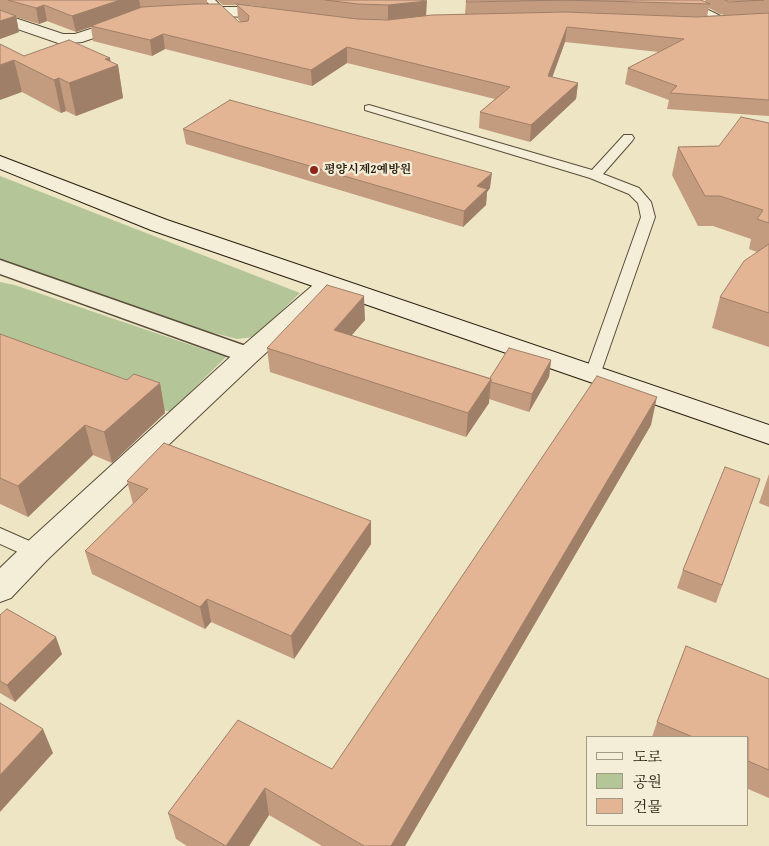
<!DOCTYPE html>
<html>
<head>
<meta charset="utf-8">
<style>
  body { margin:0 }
  #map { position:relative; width:769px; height:846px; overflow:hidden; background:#eee5c5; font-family:"Gentium Book Plus","Noto Serif KR",serif }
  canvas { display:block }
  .legend { position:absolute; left:586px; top:736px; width:162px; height:90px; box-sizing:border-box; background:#f4eed9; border:1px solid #a29a87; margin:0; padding:6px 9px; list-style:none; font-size:15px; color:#281c0c }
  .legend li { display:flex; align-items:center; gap:10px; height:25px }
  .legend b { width:25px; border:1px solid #a29a87 }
</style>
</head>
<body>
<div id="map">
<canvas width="769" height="846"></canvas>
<ul class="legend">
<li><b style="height:6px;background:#f4eed9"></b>도로</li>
<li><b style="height:14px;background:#b4c698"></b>공원</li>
<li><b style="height:14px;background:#e3b594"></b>건물</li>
</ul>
</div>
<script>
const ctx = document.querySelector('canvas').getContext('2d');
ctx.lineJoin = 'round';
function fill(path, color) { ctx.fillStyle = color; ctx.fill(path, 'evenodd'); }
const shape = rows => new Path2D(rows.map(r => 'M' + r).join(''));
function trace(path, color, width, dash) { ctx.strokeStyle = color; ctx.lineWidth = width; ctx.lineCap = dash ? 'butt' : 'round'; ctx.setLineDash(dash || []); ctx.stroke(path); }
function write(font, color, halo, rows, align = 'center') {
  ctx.font = font + ' "Gentium Book Plus","Noto Serif KR",serif'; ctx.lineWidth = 4.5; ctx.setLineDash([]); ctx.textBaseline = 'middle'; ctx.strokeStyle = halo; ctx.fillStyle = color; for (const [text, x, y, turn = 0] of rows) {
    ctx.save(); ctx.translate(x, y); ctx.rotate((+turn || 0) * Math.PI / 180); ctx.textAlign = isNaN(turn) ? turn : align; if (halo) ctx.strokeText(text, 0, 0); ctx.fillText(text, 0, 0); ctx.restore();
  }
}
fill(shape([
  [0,176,300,293,254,337,237,339,195,328,0,260],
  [0,282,15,285,226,357,170,412,0,357]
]), '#b4c698');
const service = shape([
  [205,0,215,0,234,19,234,23,228,23,205,0],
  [675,0,688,0,735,23,727,25,675,0],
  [369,105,592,170,624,135,632,135,634,138,632,141,603,174,639,188,651,202,655,217,599,378,587,378,585,374,641,217,638,203,629,194,590,178,365,110,365,106,369,105],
  [0,528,43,547,46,552,43,557,36,560,29,557,0,544,0,528]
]);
const pedestrian = shape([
  [0,260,257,350,260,355,257,360,248,363,239,360,0,274,0,260]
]);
const minor = shape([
  [191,7,249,7,280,13,283,16,275,21,249,17,186,15,183,12,191,7],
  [0,13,63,34,75,34,127,17,135,22,132,25,82,42,61,44,0,23,0,13],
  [328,277,336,279,340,284,336,289,257,361,47,560,11,598,0,602,0,568,25,544,239,349,320,279,328,277]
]);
const secondary = shape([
  [0,156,167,220,769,425,769,444,151,230,0,169,0,156]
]);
trace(service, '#5a4e3a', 2);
trace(pedestrian, '#5a4e3a', 3);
trace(minor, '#5a4e3a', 2);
trace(secondary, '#281c0c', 2);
fill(service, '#f4eed9');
fill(pedestrian, '#f4eed9');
fill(minor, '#f4eed9');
fill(secondary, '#f4eed9');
fill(shape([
  [0,0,207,0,207,4,239,22,241,22,238,19,237,5,223,5,217,0,419,0,426,16,465,14,466,2,467,0,701,0,706,3,705,0,769,0,769,116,667,109,669,100,625,84,628,68,659,52,565,42,552,77,578,83,576,99,530,142,479,128,480,112,495,99,347,63,312,86,165,49,152,56,93,41,91,27,76,32,47,21,39,24,16,17,19,32,0,39],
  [244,5,249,5,290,11],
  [709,8,718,13,724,15,707,16],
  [0,44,24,56,111,62,118,65,123,98,76,116,66,111,61,113,22,92],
  [769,123,769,347,712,328,720,297,757,252,749,249,751,239,713,226,698,226,672,175,678,147,719,146],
  [183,129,490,188,487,192,486,205,463,227,186,144],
  [365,320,352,335,490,378,551,360,549,377,529,412,489,399,489,403,466,437,270,372,267,348],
  [0,334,127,380,160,383,165,413,112,463,93,455,28,517,0,504],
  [651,425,405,846,322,846,269,815,249,846,187,846,176,839,168,813,332,769],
  [769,474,769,507,759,503],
  [760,479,716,603,677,588,683,570],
  [127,481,371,544,294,659,211,622,205,629,92,574,85,551,133,504],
  [0,615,62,654,15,702,0,693],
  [769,679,769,798,748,789,748,737,652,737,657,722]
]), '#c39c7f');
fill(shape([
  [120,0,139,0,141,9,76,32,72,16],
  [427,1,426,17,388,21,388,5],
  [44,5,47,21,39,24,36,8],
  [16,16,19,32,0,39,0,21],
  [567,27,565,42,547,92,548,76],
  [163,34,165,49,152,56,150,40],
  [347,47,347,63,312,86,311,70],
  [110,58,112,67,118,65,123,98,76,116,69,83,105,59],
  [14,60,22,92,0,100,0,65],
  [59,78,66,111,61,113,54,80],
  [578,83,576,99,530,142,531,125],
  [492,173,490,188,487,192,486,205,463,227,464,211,477,186],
  [364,296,365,320,335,354,334,330],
  [551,360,549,377,529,412,532,394],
  [491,379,489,403,466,437,468,413],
  [160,383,165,413,112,463,104,432],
  [657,397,651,425,405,846,391,846],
  [85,425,93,455,28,517,18,486],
  [371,521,371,544,294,659,291,636],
  [207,599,211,622,205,629,200,607],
  [56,637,62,654,15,702,7,685],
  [43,729,53,753,0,812,0,775],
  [265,788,269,815,249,846,226,846]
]), '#9f7f68');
const building = shape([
  [8,0,120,0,72,16,44,5,36,8,8,0],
  [325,0,419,0,427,1,388,5,358,4,325,0],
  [467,0,701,0,710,4,565,0,466,2,467,0],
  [725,0,764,0,729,2,725,0],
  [195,4,220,4,239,22,248,21,249,16,236,4,357,19,388,20,432,15,565,12,697,17,769,13,769,100,670,93,677,86,628,68,684,39,567,27,548,76,578,83,531,125,480,112,510,87,347,47,311,70,163,34,150,40,91,26,142,7,195,4],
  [0,10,16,16,0,21,0,10],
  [69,40,110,58,105,59,118,65,69,83,59,78,54,80,14,60,0,65,0,44,24,56,69,40],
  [230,100,492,173,477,186,487,189,464,211,183,129,230,100],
  [741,117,769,123,769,223,757,219,763,210,720,196,705,196,678,147,719,146,741,117],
  [769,244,769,313,720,297,744,261,769,244],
  [327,285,364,296,334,330,491,379,468,413,267,348,327,285],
  [0,334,127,380,134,374,160,383,104,432,85,425,18,486,0,478,0,334],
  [509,348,551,360,532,394,491,382,491,379,490,378,509,348],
  [597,376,657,397,391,846,364,846,265,788,226,846,168,813,238,720,332,769,597,376],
  [164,443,371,521,291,636,207,599,200,607,85,551,148,489,127,481,164,443],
  [725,467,760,479,722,585,683,570,725,467],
  [7,609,56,637,7,685,0,681,0,615,7,609],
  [686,646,769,679,769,770,748,761,748,737,693,737,657,722,686,646],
  [0,703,43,729,0,775,0,703]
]);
fill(building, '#e3b594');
trace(building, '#9f7f68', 1);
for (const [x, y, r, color] of [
  [314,170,5,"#8f2418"]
]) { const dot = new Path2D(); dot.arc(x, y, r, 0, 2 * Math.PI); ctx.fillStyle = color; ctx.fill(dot); trace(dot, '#f4eed9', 2); }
write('bold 12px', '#281c0c', '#f4eed9', [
  ["평양시제2예방원",324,170]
], 'left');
</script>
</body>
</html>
